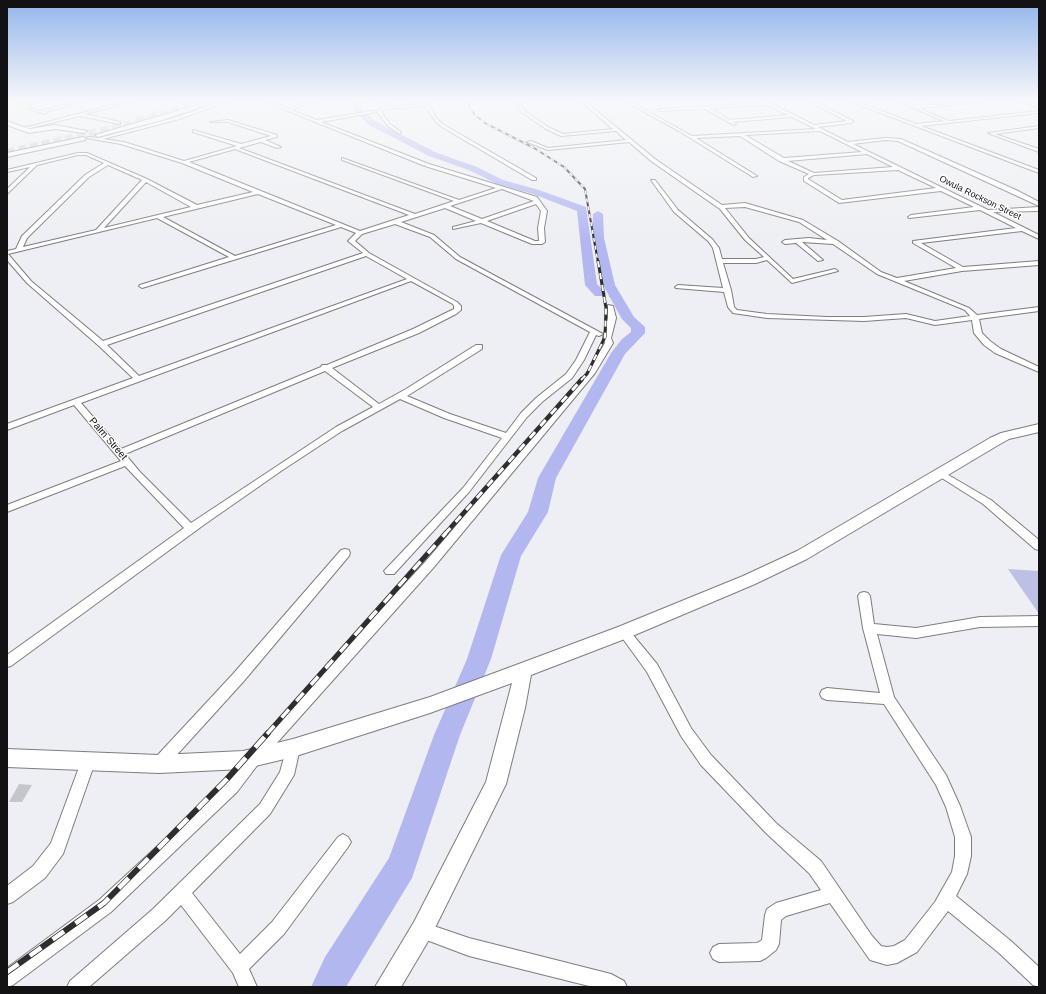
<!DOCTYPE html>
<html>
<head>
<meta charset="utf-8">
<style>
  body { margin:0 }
  #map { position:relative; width:1046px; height:994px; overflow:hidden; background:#eeeff4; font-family:Helvetica,sans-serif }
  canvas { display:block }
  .frame { position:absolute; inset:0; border:8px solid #121214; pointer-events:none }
</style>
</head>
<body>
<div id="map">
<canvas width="1046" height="994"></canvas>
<div class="frame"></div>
</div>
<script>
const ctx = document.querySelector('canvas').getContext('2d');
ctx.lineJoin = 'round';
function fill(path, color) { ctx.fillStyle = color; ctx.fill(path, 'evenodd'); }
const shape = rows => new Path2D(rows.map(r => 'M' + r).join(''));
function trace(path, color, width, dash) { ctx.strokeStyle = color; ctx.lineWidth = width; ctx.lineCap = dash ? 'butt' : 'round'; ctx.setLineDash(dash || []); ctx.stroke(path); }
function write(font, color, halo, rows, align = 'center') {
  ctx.font = font + ' Helvetica,sans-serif'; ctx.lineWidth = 3; ctx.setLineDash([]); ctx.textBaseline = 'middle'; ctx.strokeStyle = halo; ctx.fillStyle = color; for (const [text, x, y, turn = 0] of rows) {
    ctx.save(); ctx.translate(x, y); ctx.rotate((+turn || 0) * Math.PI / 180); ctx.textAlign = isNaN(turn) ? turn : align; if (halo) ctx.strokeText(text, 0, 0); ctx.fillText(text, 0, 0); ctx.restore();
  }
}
fill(shape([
  [1008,569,1039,571,1039,614]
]), '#bdc0e4');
trace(shape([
  [610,296,615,294]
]), '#8386ad', 2);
fill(shape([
  [350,101,358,101,361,103,361,109,375,121,435,152,477,167,503,180,539,190,586,207,597,284,606,293,605,296,595,296,585,285,577,211,533,194,497,184,471,171,429,156,369,125,354,111,354,106,350,101],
  [598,211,603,214,604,238,615,285,634,317,645,327,645,333,625,354,556,478,548,512,521,556,491,659,460,735,412,878,346,987,311,987,325,957,389,858,434,735,467,659,501,555,528,512,538,478,611,353,622,339,631,332,631,328,622,319,603,285,592,238,593,214,598,211]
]), '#b3b7ef');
fill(shape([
  [19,784,32,785,22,802,9,802]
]), '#c5c6cb');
trace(shape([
  [137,121,205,101],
  [7,153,148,120]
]), '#cdced2', 8, [8, 4]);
const street = shape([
  [32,101,39,101,25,106,41,111,79,101,87,101,45,112,47,113,45,114,19,106,32,101],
  [128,101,136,101,85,114,120,122,120,124,80,116,22,130,20,129,128,101],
  [223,101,230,101,176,120,103,139,124,142,184,161,237,146,193,132,193,130,241,144,271,136,228,122,210,122,228,120,277,135,277,137,265,140,281,147,277,148,261,142,239,148,415,214,454,201,342,160,342,158,459,200,496,188,425,166,263,101,269,101,288,109,310,101,317,101,291,110,317,120,378,110,383,108,379,101,383,101,386,107,424,104,422,101,426,101,438,120,444,125,536,178,536,180,532,180,442,127,436,122,425,106,386,109,381,112,390,124,401,132,400,134,388,126,377,112,321,122,429,164,537,197,547,211,544,228,545,242,542,244,532,244,481,223,453,229,453,227,476,221,445,208,401,222,434,235,460,257,603,334,599,336,596,335,584,360,572,378,542,402,527,417,469,492,394,574,386,574,384,571,463,488,502,438,444,418,400,399,342,431,284,469,205,524,11,666,7,667,7,655,184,528,125,466,7,512,7,505,121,461,74,405,7,430,7,424,133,378,99,346,27,283,7,260,7,251,16,249,22,236,85,175,104,163,86,155,78,155,37,165,7,194,7,189,30,167,7,172,7,170,78,153,87,153,147,179,197,205,253,192,182,163,121,144,86,138,88,137,99,138,174,118,223,101],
  [235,149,409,215,360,231,189,162,235,149],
  [108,165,142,180,96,230,23,247,27,238,89,177,108,165],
  [146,182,191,207,104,228,146,182],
  [502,189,534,201,482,219,450,206,502,189],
  [258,194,336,225,235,256,163,217,258,194],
  [536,204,541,211,538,228,539,241,535,241,487,221,536,204],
  [157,218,229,257,140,285,139,286,142,288,341,227,356,233,348,241,363,253,103,341,31,281,8,254,157,218],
  [395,224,430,237,456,259,590,332,576,360,566,374,536,398,521,413,506,433,450,414,407,396,482,349,482,345,476,345,406,389,379,404,332,368,419,333,456,314,461,310,461,306,457,302,369,253,355,241,362,234,395,224],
  [366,256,407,279,139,376,107,345,366,256],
  [411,281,453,304,454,306,454,309,413,329,327,365,322,365,321,367,121,449,81,403,411,281],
  [325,371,373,407,336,427,191,523,140,472,125,454,325,371],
  [514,101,518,101,525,111,548,127,563,134,613,129,580,101,601,101,587,103,655,159,722,205,745,203,803,220,838,241,881,272,897,278,956,268,913,243,913,241,1016,228,980,210,909,218,908,217,911,215,974,207,941,191,839,203,804,181,804,177,809,174,779,161,740,136,696,138,757,176,753,177,679,131,624,101,629,101,692,136,816,129,792,117,733,122,736,124,734,125,705,109,659,111,658,109,763,103,760,101,766,101,814,125,847,121,807,101,813,101,853,121,852,123,818,127,848,142,885,138,901,139,1016,190,1039,202,1039,206,898,141,885,140,853,144,988,210,1039,207,1039,211,993,212,1039,235,1039,239,1022,231,921,243,963,267,1039,261,1039,265,962,271,904,281,969,308,977,315,1039,307,1039,311,979,319,982,333,990,341,1001,349,1039,367,1039,372,995,353,984,345,974,333,972,320,935,325,906,318,864,321,767,318,733,313,728,307,724,292,676,288,675,287,678,285,723,288,713,248,708,241,674,212,651,180,655,180,678,210,712,239,719,248,722,259,756,259,764,257,745,240,720,209,651,161,629,142,548,150,527,142,531,141,548,148,626,140,616,131,561,136,546,129,523,113,514,101],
  [767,105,788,115,730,120,710,108,767,105],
  [820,131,862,152,784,158,745,135,820,131],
  [867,154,893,167,814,173,788,161,867,154],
  [898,170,936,188,842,200,808,179,808,178,814,175,898,170],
  [745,207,799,222,827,240,809,238,785,240,782,242,785,244,796,243,818,261,823,260,802,242,833,244,877,274,965,310,970,316,935,321,906,314,864,317,826,317,767,314,737,310,734,307,731,290,723,263,756,263,767,260,792,283,838,271,835,269,793,279,749,238,725,208,745,207],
  [849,101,855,101,916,124,944,121,897,101,903,101,914,106,982,102,918,108,949,121,1039,111,1039,113,921,126,1039,170,1039,173,849,101],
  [1019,101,1026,101,1039,106,1039,108,1019,101],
  [1039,126,1039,128,995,134,1039,149,1039,152,988,133,1039,126],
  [608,305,613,306,616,318,611,338,613,343,595,373,434,567,259,763,237,792,111,912,13,985,7,987,7,968,99,900,227,782,249,753,426,561,589,370,605,343,603,338,608,318,608,305],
  [940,470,991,500,1039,540,1039,550,1035,549,983,504,937,475,935,473,940,470],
  [345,549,349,550,350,553,349,556,243,682,164,769,159,771,154,769,152,764,154,759,233,674,341,550,345,549],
  [864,592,868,593,870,596,874,624,916,628,980,617,1039,616,1039,626,980,627,916,638,877,634,894,697,946,775,960,806,971,837,971,856,967,874,956,896,1011,941,1039,967,1039,987,1033,985,999,953,948,911,917,952,897,963,887,965,870,960,830,903,786,916,781,920,779,944,776,950,766,958,760,961,719,962,713,959,710,953,713,947,719,944,757,943,762,940,765,915,767,909,776,903,821,890,809,873,766,833,701,765,681,736,647,672,618,632,620,629,624,627,628,629,657,664,691,728,711,755,776,823,821,861,872,936,881,946,887,947,894,946,905,940,935,902,952,872,955,856,955,837,946,807,936,785,884,704,827,700,822,698,820,694,822,690,827,688,880,693,863,628,858,596,860,593,864,592],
  [293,742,298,743,300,748,294,775,270,814,192,893,240,954,272,922,338,837,343,834,348,837,351,842,348,847,284,934,249,969,257,987,239,987,233,973,181,905,165,921,89,987,67,987,70,981,153,909,260,804,280,772,288,743,293,742],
  [88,755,93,757,95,762,63,854,45,878,13,902,7,904,7,886,33,866,51,843,81,762,83,757,88,755],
  [422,922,469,938,611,974,624,981,627,987,593,987,469,956,416,936,414,930,416,924,422,922]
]);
const secondary = shape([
  [211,101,220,101,159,121,98,137,95,135,211,101],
  [7,121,29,129,55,125,87,131,84,133,55,129,29,133,7,125,7,121],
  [83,137,86,139,85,140,7,157,7,153,83,137],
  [1039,424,1039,432,1009,439,1000,444,807,559,755,584,630,637,531,675,525,708,506,784,430,938,401,987,375,987,414,922,486,782,512,683,430,713,293,757,243,769,159,773,7,767,7,749,159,755,243,751,293,739,430,697,618,627,743,576,797,551,990,438,1001,433,1039,424]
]);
trace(street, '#7d7d82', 2);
trace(secondary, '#7d7d82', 2);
fill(street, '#fff');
fill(secondary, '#fff');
const railFar4 = shape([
  [466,101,475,115,485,123,534,148,564,167,585,189,598,262]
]);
const railFar3 = shape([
  [581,380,587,374,605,337,606,308,598,261]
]);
const railFar2 = shape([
  [445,534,582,379]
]);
const railFar1 = shape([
  [267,734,446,533]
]);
const rail = shape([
  [7,972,104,903,227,779,268,733]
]);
trace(railFar4, '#2e2e30', 2);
trace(railFar3, '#2e2e30', 3);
trace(railFar2, '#2e2e30', 4.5);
trace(railFar1, '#2e2e30', 5);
trace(rail, '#2e2e30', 6);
trace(railFar4, '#fff', 1.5, [4]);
trace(railFar3, '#fff', 2, [6]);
trace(railFar2, '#fff', 3, [8]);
trace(railFar1, '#fff', 3.5, [11]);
trace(rail, '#fff', 4.5, [14]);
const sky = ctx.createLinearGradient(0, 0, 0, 241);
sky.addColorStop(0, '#93b5eb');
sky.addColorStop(0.42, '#f7f8fa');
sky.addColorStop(1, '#f7f8fa00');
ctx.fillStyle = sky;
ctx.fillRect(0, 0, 1046, 241);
write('9px', '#121214', '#fff', [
  ["Owula Rockson Street",980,198,26]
]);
write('10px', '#121214', '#fff', [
  ["Palm Street",108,439,49]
]);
</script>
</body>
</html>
